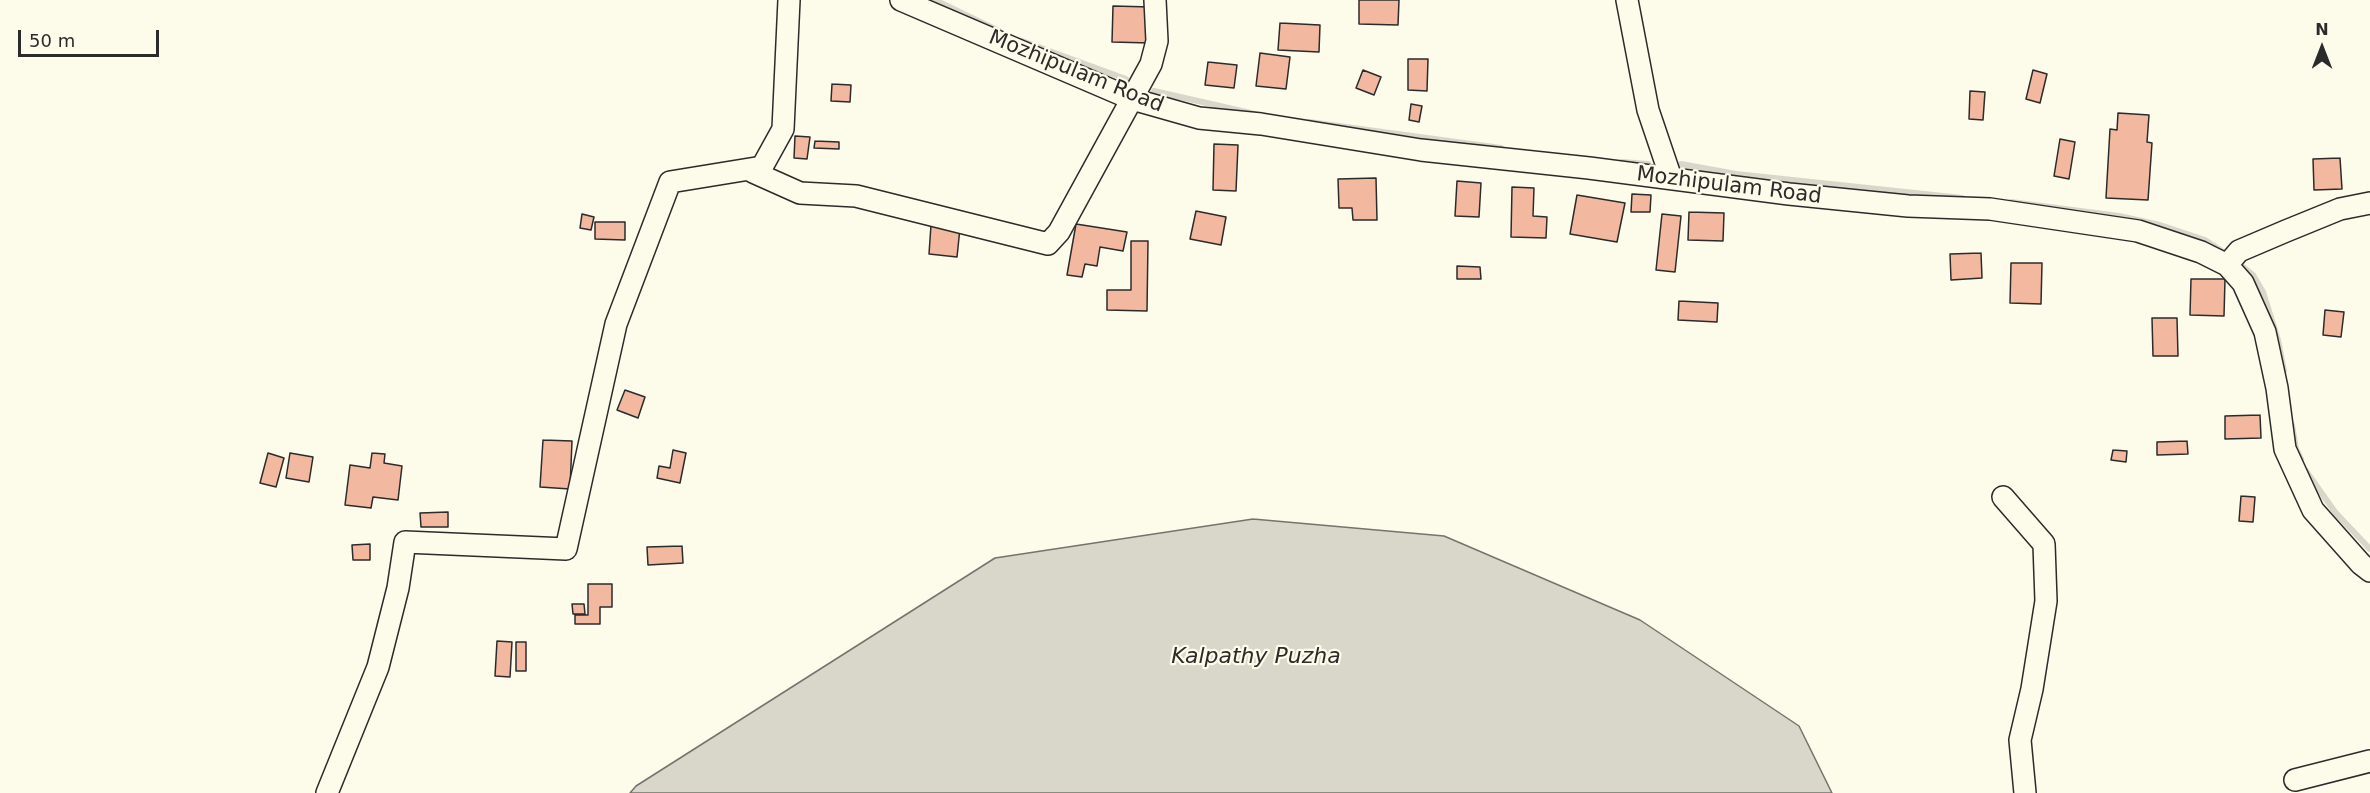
<!DOCTYPE html>
<html>
<head>
<meta charset="utf-8">
<style>
  body { margin:0 }
  #map { position:relative; width:2370px; height:793px; overflow:hidden; background:#fdfbea; font-family:"DejaVu Sans",sans-serif }
  canvas { display:block }
  .north { position:absolute; left:2292px; top:18px; width:60px; height:60px; -webkit-text-stroke:4px #fdfbea; paint-order:stroke; rotate:0deg; font-size:16px; font-weight:700; line-height:24px; text-align:center; color:#2b2b2b }
  .north::after { content:''; display:block; margin:auto; width:21px; height:27px; background:#2b2b2b; clip-path:polygon(50% 0,100% 100%,50% 72%,0 100%) }
  .scale { position:absolute; left:18px; top:30px; width:141px; height:27px; box-sizing:border-box; border:3px solid #2b2b2b; border-top:0; padding-left:8px; font-size:18px; line-height:21px; white-space:nowrap; color:#2b2b2b; -webkit-text-stroke:4px #fdfbea; paint-order:stroke }
</style>
</head>
<body>
<div id="map">
<canvas width="2370" height="793"></canvas>
<div class="north">N</div>
<div class="scale">50 m</div>
</div>
<script>
const ctx = document.querySelector('canvas').getContext('2d');
ctx.lineJoin = 'round';
function fill(path, color) { ctx.fillStyle = color; ctx.fill(path, 'evenodd'); }
const shape = rows => new Path2D(rows.map(r => 'M' + r).join(''));
function trace(path, color, width, dash) { ctx.strokeStyle = color; ctx.lineWidth = width; ctx.lineCap = dash ? 'butt' : 'round'; ctx.setLineDash(dash || []); ctx.stroke(path); }
function write(font, color, halo, rows, align = 'center') {
  ctx.font = font + ' "DejaVu Sans",sans-serif'; ctx.lineWidth = 4.5; ctx.setLineDash([]); ctx.textBaseline = 'middle'; ctx.strokeStyle = halo; ctx.fillStyle = color; for (const [text, x, y, turn = 0] of rows) {
    ctx.save(); ctx.translate(x, y); ctx.rotate((+turn || 0) * Math.PI / 180); ctx.textAlign = isNaN(turn) ? turn : align; if (halo) ctx.strokeText(text, 0, 0); ctx.fillText(text, 0, 0); ctx.restore();
  }
}
const water = shape([
  [1253,519,1444,536,1640,620,1799,726,1832,793,630,793,636,786,995,558,1253,519]
]);
fill(water, '#d8d7c9');
trace(water, '#74746e', 1.5);
trace(shape([
  [935,0,999,31],
  [1022,41,1126,79],
  [1154,91,1255,114],
  [1309,122,1501,148],
  [1622,162,1648,164],
  [1681,164,1736,174,1962,198],
  [2011,202,2119,216,2160,225,2205,240,2229,256],
  [2237,262,2253,275,2263,292,2278,340,2284,371],
  [2292,425,2296,449,2301,459],
  [2306,471,2335,512,2370,549]
]), '#d8d7c9', 6);
const building = shape([
  [1359,0,1399,0,1398,25,1359,24,1359,0],
  [1113,6,1151,7,1150,43,1112,42,1113,6],
  [1280,23,1320,25,1319,52,1278,50,1280,23],
  [1260,53,1290,57,1286,89,1256,86,1260,53],
  [1408,59,1428,59,1427,91,1408,90,1408,59],
  [1208,62,1237,65,1234,88,1205,85,1208,62],
  [1363,70,1381,77,1374,95,1356,88,1363,70],
  [2033,70,2047,74,2040,103,2026,99,2033,70],
  [832,84,851,85,850,102,831,101,832,84],
  [1970,91,1985,92,1983,120,1969,119,1970,91],
  [1411,104,1422,106,1419,122,1409,120,1411,104],
  [2118,113,2149,115,2147,142,2152,143,2148,200,2106,198,2110,129,2117,130,2118,113],
  [795,136,810,137,807,159,794,158,795,136],
  [2060,139,2075,142,2069,179,2054,176,2060,139],
  [815,141,839,142,839,149,814,148,815,141],
  [1214,144,1238,145,1236,191,1213,190,1214,144],
  [2340,158,2342,189,2314,190,2313,159,2340,158],
  [1376,178,1377,220,1353,220,1352,208,1339,208,1338,179,1376,178],
  [1457,181,1481,183,1479,217,1455,216,1457,181],
  [1512,187,1534,188,1533,216,1547,217,1546,238,1511,237,1512,187],
  [1632,194,1651,195,1650,212,1631,212,1632,194],
  [1577,195,1625,203,1617,242,1570,234,1577,195],
  [1196,211,1226,217,1221,245,1190,239,1196,211],
  [1689,212,1724,213,1723,241,1688,240,1689,212],
  [582,214,594,217,591,230,580,228,582,214],
  [1662,214,1681,216,1675,272,1656,270,1662,214],
  [595,222,625,222,625,240,595,239,595,222],
  [1076,224,1127,232,1123,251,1100,247,1097,266,1085,264,1082,277,1067,275,1076,224],
  [931,225,960,228,957,257,929,254,931,225],
  [1131,241,1148,241,1147,311,1107,310,1107,290,1131,290,1131,241],
  [1981,253,1982,278,1951,280,1950,254,1981,253],
  [2011,263,2042,263,2041,304,2010,303,2011,263],
  [1457,266,1480,267,1481,279,1457,279,1457,266],
  [2191,279,2225,279,2224,316,2190,315,2191,279],
  [1679,301,1718,303,1717,322,1678,320,1679,301],
  [2325,310,2344,312,2341,337,2323,335,2325,310],
  [2152,318,2177,318,2178,356,2153,356,2152,318],
  [625,390,645,397,638,418,617,410,625,390],
  [2260,415,2261,438,2225,439,2225,416,2260,415],
  [543,440,572,441,570,489,540,487,543,440],
  [2187,441,2188,454,2157,455,2157,442,2187,441],
  [673,450,686,453,680,483,657,478,659,466,670,468,673,450],
  [2113,450,2127,451,2126,462,2111,460,2113,450],
  [268,453,284,458,276,487,260,483,268,453],
  [290,453,313,457,309,482,286,478,290,453],
  [372,453,385,454,384,463,402,466,398,500,373,497,371,508,345,505,350,465,370,468,372,453],
  [2241,496,2255,497,2253,522,2239,521,2241,496],
  [448,512,448,527,421,527,420,513,448,512],
  [370,544,370,560,353,560,352,545,370,544],
  [682,546,683,563,648,565,647,547,682,546],
  [588,584,612,584,612,607,600,607,600,624,575,624,575,615,588,615,588,584],
  [572,604,584,604,585,614,573,614,572,604],
  [497,641,512,642,510,677,495,676,497,641],
  [516,642,526,642,526,671,516,671,516,642]
]);
fill(building, '#f2b8a0');
trace(building, '#2b2b2b', 1.5);
const minor = shape([
  [901,0,1132,99,1199,118,1261,124,1421,150,1589,168,1789,194,1908,206,1990,209,2138,231,2201,252,2227,265,2243,283,2265,332,2277,388,2285,449,2313,510,2361,564,2370,571],
  [1627,0,1648,110,1671,178],
  [761,167,753,172,800,193,856,196,1048,244,1059,232,1151,64,1157,41,1155,0],
  [2227,265,2239,251,2286,231,2340,209,2370,203],
  [2003,497,2044,544,2046,601,2032,689,2020,740,2025,793],
  [2295,780,2370,761],
  [327,793,378,667,398,588,405,542,566,549,616,324,670,182,762,167,783,129,789,0]
]);
trace(minor, '#2b2b2b', 24);
trace(minor, '#fdfbea', 21);
write('21px', '#2b2b2b', '#fdfbea', [
  ["Mozhipulam Road",1076,72,22],
  ["Mozhipulam Road",1729,186,7]
]);
write('italic 22px', '#2b2b2b', '#fdfbea', [
  ["Kalpathy Puzha",1256,657]
]);
</script>
</body>
</html>
